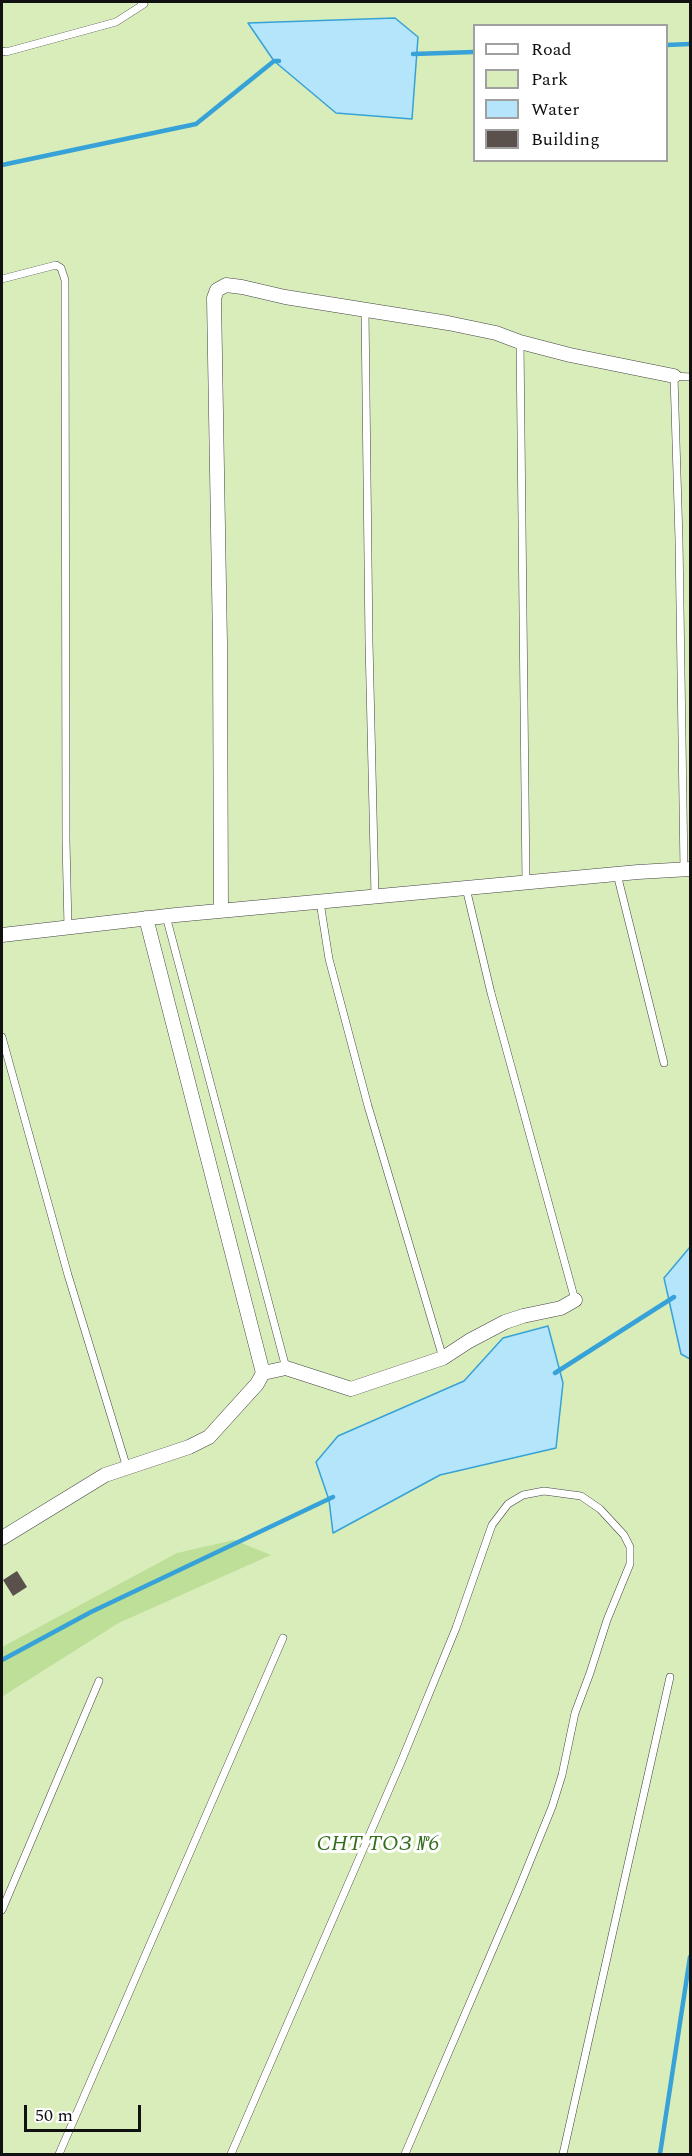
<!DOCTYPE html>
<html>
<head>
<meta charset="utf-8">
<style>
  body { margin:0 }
  #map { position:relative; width:692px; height:2156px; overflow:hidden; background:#fffcf4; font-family:Spectral,serif }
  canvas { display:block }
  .frame { position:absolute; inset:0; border:3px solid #111; pointer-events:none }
  .legend { position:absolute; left:473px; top:24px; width:195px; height:138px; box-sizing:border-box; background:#fff; border:2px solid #a0a0a0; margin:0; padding:8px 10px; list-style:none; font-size:18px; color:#111 }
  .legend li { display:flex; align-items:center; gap:12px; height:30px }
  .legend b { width:30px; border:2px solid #a0a0a0 }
  .scale { position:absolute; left:24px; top:2105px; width:117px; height:27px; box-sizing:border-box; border:3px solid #111; border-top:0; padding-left:8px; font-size:18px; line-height:21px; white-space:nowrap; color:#111; -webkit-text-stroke:4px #fff; paint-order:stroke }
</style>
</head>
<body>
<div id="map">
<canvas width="692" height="2156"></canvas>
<div class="frame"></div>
<ul class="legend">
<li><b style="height:8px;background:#fff"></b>Road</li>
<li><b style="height:16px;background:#d8edba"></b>Park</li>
<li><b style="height:16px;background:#b5e5fa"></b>Water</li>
<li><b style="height:16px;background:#5a504c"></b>Building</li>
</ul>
<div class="scale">50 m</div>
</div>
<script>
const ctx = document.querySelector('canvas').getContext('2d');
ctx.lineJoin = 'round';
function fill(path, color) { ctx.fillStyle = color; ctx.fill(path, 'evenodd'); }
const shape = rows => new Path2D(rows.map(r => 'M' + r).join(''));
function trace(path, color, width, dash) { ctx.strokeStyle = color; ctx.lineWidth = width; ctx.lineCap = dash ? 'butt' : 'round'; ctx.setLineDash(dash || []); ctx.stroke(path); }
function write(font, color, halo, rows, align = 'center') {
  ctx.font = font + ' Spectral,serif'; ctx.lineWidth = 6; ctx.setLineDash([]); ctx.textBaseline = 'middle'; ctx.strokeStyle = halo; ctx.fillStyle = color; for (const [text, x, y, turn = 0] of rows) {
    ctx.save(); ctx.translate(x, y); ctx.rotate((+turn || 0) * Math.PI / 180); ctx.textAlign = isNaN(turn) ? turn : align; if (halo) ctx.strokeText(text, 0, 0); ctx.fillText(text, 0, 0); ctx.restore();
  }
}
fill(shape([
  [2,2,690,2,690,1247,664,1278,681,1354,690,1359,690,2154,2,2154,2,1697,119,1623,270,1555,51,1622,2,1647],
  [474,26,666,26,666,160,474,160],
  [503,1338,556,1448,440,1475,333,1533,329,1500,316,1462,338,1436,464,1381]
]), '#d8edba');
fill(shape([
  [234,1540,271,1555,119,1623,2,1697,2,1647,177,1553]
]), '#bddf98');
const water = shape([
  [395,18,418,37,412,119,336,113,274,61,248,23,395,18],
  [690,1247,690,1359,681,1354,664,1278,690,1247],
  [548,1326,563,1383,556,1448,440,1475,333,1533,329,1500,316,1462,338,1436,464,1381,503,1338,548,1326]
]);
fill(water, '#b5e5fa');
trace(water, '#36a2d7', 1.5);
trace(shape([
  [666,45,690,44],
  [413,54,474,52],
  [2,165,196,124,274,61,279,61],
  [555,1373,674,1297],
  [2,1660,91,1612,333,1497],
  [660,2154,690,1957]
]), '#36a2d7', 4.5);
fill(shape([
  [17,1571,27,1587,13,1596,3,1580]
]), '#5a504c');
const lane = shape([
  [2,51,6,52,116,22,144,4,141,2],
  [2,279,56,265,61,268,65,280,66,840,68,928],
  [365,310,369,642,375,897],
  [520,342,526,883],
  [684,870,679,540,674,376,690,377],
  [617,874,664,1063],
  [466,888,491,993,575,1300],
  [320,902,329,959,368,1106,443,1358],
  [166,916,286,1368],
  [2,1037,68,1275,127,1468],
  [2,1910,99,1681],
  [59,2154,283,1638],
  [231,2154,401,1762,456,1628,492,1525,508,1504,523,1495,544,1491,581,1496,600,1509,624,1535,630,1547,630,1564,607,1620,590,1673,575,1713,562,1775,552,1807,517,1893,405,2154],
  [563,2154,670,1677]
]);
const street = shape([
  [221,911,220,643,214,298,217,290,226,285,242,287,285,297,448,323,496,333,520,342,570,355,674,376],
  [146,918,263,1373],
  [2,935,176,915,638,872,690,869],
  [2,1538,105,1475,189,1447,209,1437,257,1384,263,1373,286,1368,351,1389,443,1358,469,1341,505,1322,523,1316,561,1308,575,1300]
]);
trace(lane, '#444', 8);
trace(street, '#444', 15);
trace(lane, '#fff', 7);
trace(street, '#fff', 14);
write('italic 22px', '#326e1b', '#fff', [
  ["СНТ ТОЗ №6",378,1846]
]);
</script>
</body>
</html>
